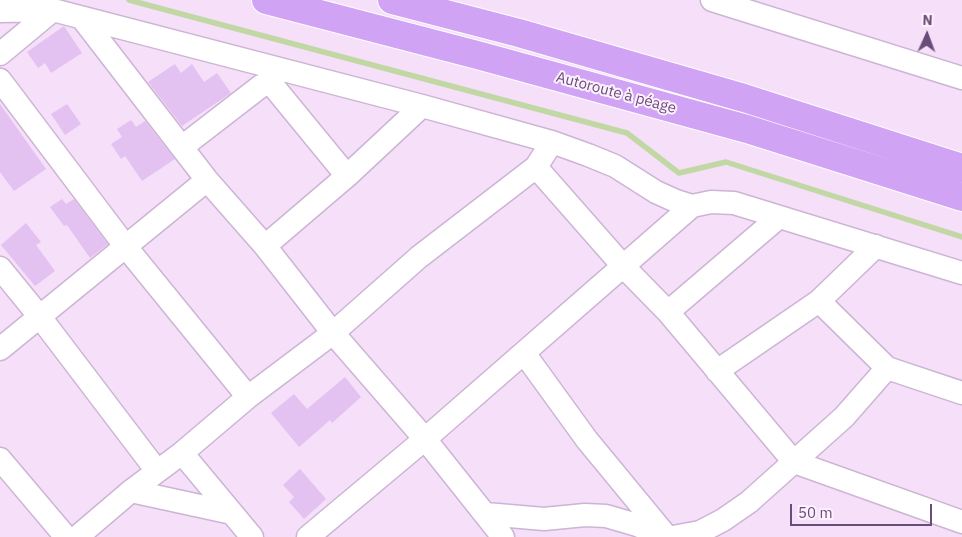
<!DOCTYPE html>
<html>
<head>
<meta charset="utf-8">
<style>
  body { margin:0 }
  #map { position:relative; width:962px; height:537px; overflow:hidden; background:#fbeafc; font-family:"IBM Plex Sans",sans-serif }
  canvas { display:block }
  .north { position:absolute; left:902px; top:10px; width:50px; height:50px; -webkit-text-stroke:4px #fdf1ff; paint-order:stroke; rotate:2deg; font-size:14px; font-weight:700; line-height:20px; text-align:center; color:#694d78 }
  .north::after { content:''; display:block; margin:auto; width:18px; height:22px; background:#694d78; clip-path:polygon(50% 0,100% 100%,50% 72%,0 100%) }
  .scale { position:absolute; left:790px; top:504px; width:142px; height:22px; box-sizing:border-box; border:2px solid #694d78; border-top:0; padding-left:6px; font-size:15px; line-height:18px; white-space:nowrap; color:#694d78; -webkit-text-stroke:4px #fdf1ff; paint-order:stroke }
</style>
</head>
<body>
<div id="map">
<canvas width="962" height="537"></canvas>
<div class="north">N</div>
<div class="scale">50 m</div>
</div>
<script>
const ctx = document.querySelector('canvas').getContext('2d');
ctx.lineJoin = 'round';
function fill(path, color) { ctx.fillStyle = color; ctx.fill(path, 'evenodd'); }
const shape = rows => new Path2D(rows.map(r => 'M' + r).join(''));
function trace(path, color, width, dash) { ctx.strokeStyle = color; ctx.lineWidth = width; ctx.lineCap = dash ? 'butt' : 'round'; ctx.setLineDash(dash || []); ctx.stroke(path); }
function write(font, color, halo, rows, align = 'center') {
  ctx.font = font + ' "IBM Plex Sans",sans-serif'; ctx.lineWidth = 4; ctx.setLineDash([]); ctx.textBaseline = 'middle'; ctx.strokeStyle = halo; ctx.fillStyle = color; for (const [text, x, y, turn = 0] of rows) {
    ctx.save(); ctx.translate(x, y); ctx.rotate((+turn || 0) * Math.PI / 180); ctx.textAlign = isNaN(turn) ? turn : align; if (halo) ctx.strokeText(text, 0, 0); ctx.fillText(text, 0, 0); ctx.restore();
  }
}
fill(shape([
  [0,0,962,0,962,537,0,537]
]), '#f5dff9');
trace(shape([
  [129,0,627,133,679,173,726,162,962,237]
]), '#c1d8a4', 5.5);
fill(shape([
  [64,26,82,53,51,73,45,63,38,68,27,52],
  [175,64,181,73,192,64,204,82,217,73,231,93,182,126,148,82],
  [0,104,46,169,14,191,0,172],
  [67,104,81,124,65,135,51,114],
  [131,120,136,127,145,121,175,159,142,181,125,156,121,159,111,144,122,137,117,129],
  [62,199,66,204,74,199,108,244,90,258,67,225,64,226,50,207],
  [26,223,41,242,36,245,55,271,35,286,1,245],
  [345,377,361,397,332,423,330,420,299,447,271,413,294,394,307,409],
  [300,469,326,499,304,519,289,502,294,497,283,485]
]), '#e3c2f2');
const minor = shape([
  [712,0,962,78],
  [0,11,53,10,422,106,552,142,588,155,615,166,656,192,676,201,692,206,711,202,734,203,962,273],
  [82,18,207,180,265,246,333,333,425,439,503,537],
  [0,54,53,10],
  [0,80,126,247,248,397],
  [182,147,261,86,267,84,274,87,347,176],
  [536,167,623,266,668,312,794,462,962,522],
  [265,246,347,176,422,106],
  [0,268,40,317,157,471],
  [819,301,876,246],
  [668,312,779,217],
  [0,349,207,180],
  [524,353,587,440,667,537],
  [887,368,962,393],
  [182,453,252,537],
  [0,459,66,537],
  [131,491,232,513],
  [486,514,544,519,585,515,606,516,637,525,664,536],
  [77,537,131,491,182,453,248,397,333,333,419,257,536,167,552,142],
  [308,537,425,439,692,206],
  [673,537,700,532,723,520,749,502,844,417,887,368,819,301,717,371]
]);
const motorway = shape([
  [266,0,481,56,747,129,962,197],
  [392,0,519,33,744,98,962,168]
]);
trace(minor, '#ccb5d4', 25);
trace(motorway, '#fff', 30);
trace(minor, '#fff', 22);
trace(motorway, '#d1a3f5', 28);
write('15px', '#694d78', '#fdf1ff', [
  ["Autoroute à péage",616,93,15]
]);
</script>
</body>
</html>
